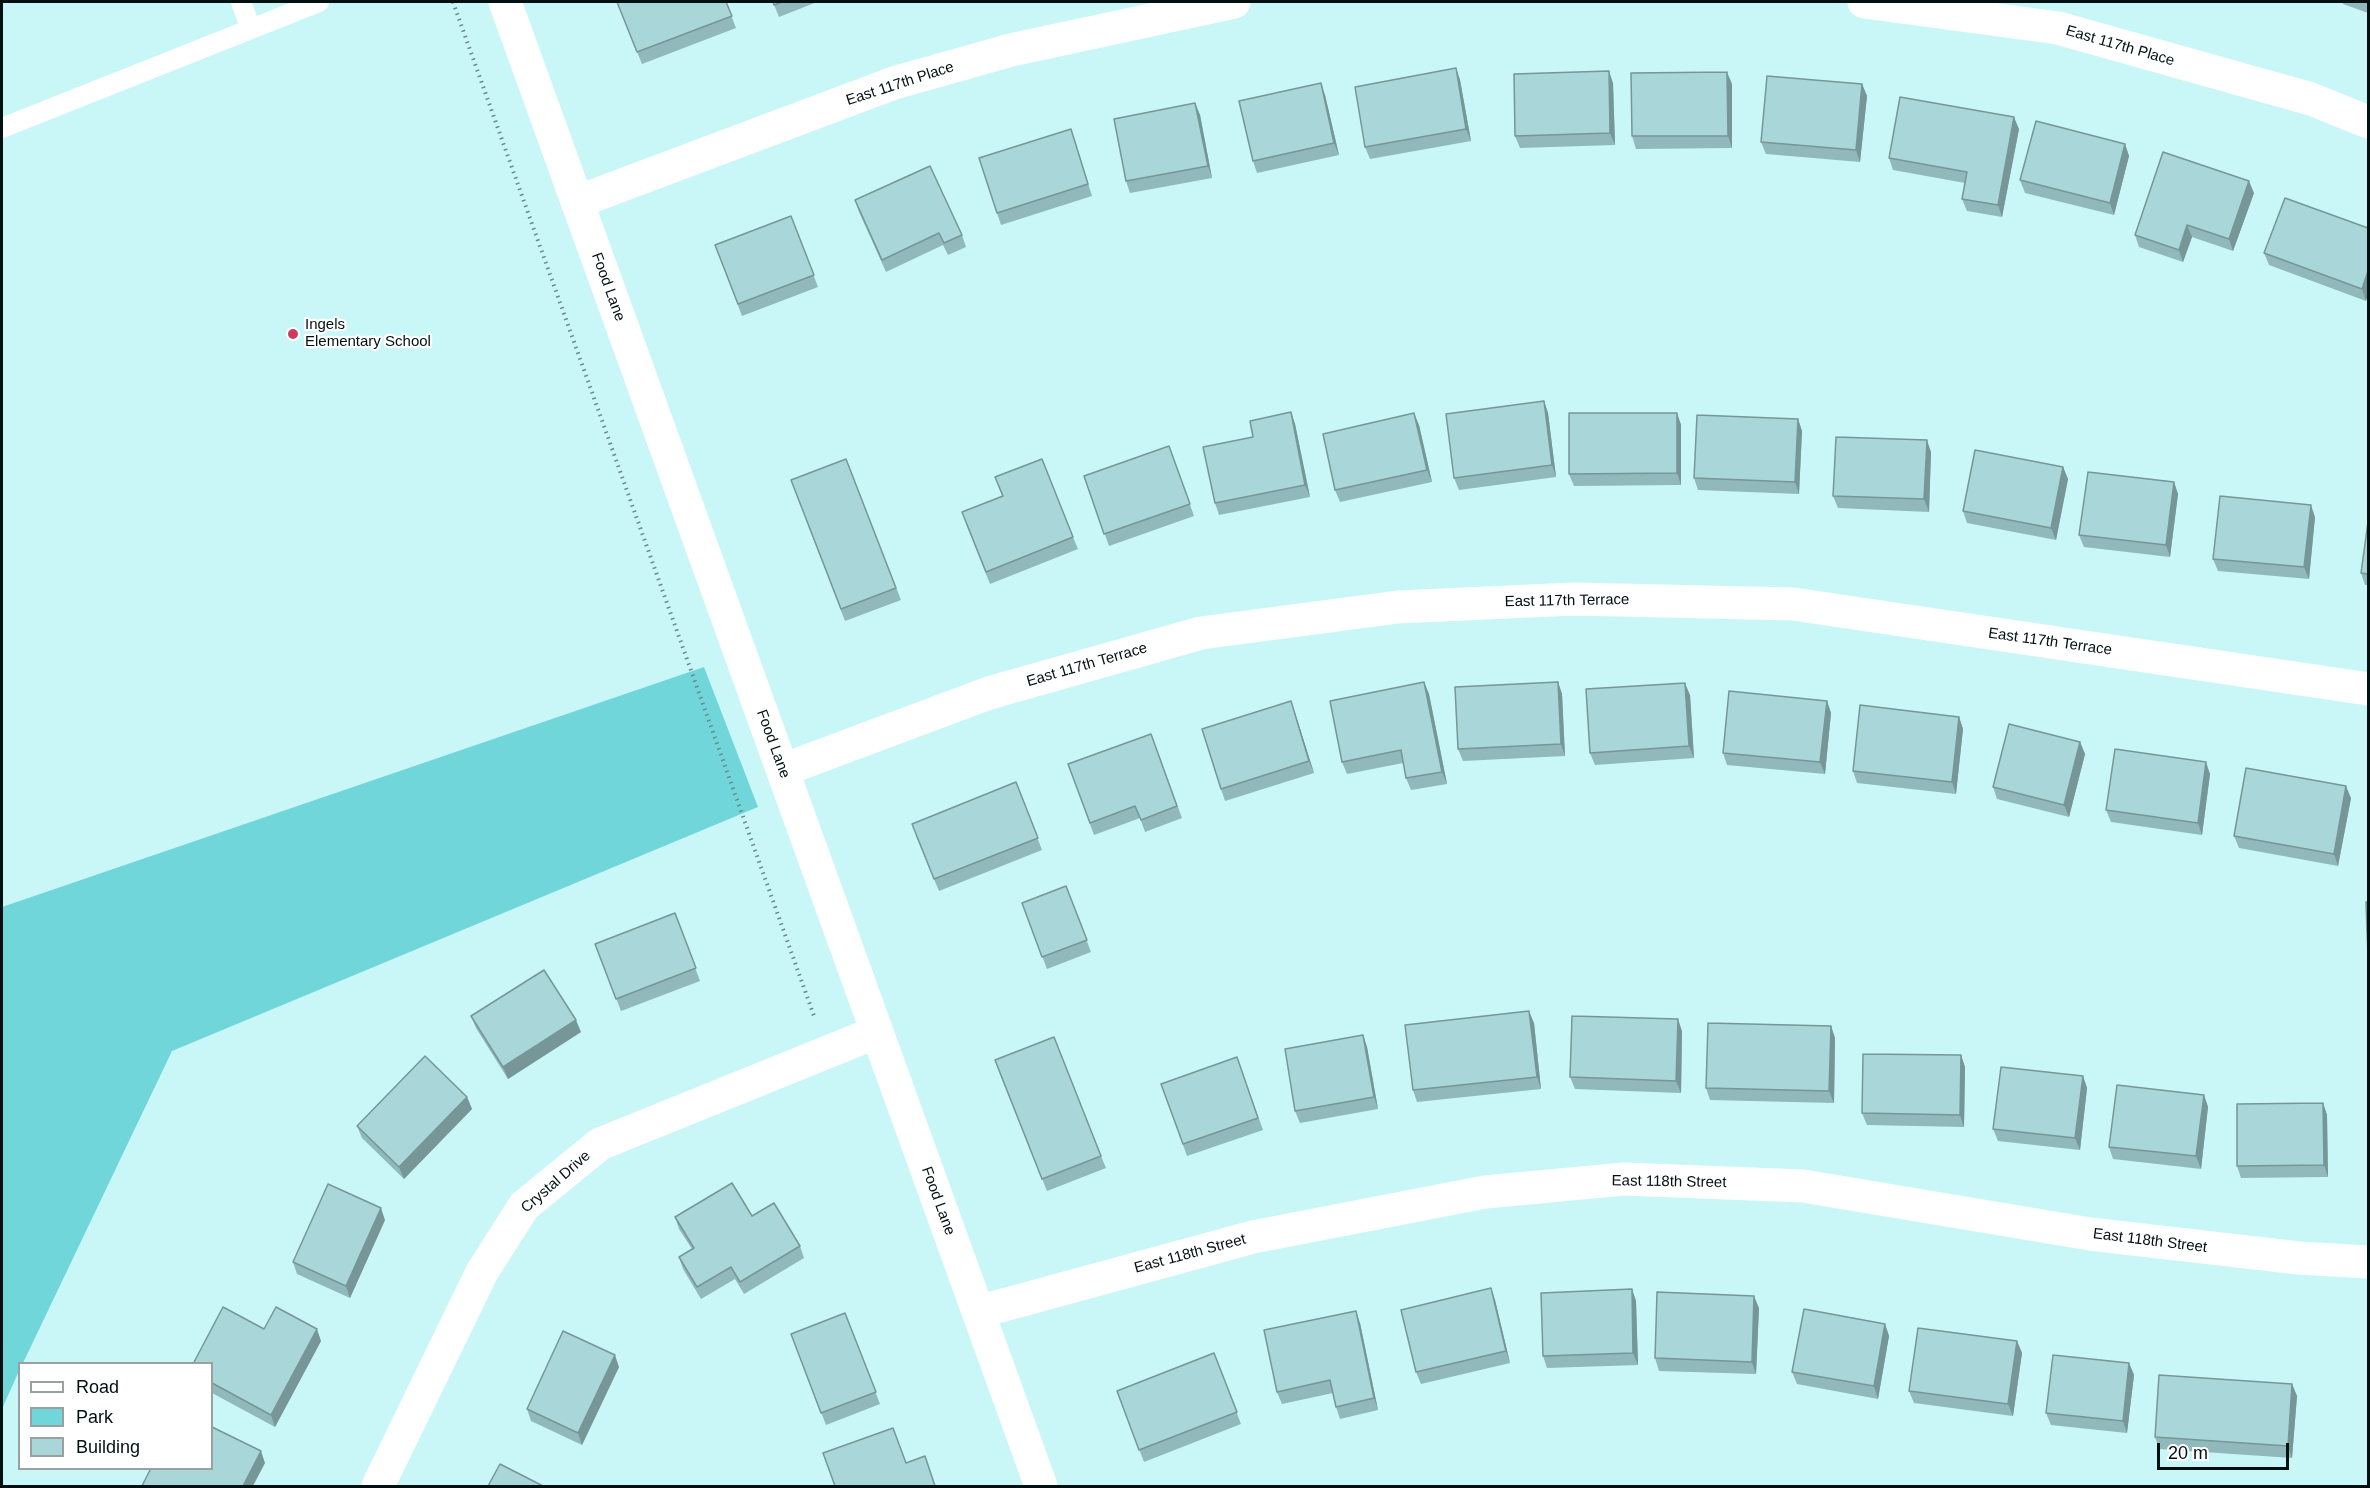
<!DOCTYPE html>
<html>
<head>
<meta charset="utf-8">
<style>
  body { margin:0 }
  #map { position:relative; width:2370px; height:1488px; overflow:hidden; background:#c9f7f8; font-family:Helvetica,sans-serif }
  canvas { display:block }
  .frame { position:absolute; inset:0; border:3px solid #021011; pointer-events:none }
  .legend { position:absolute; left:18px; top:1362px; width:195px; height:108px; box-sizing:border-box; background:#fff; border:2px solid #9a9fa0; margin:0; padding:8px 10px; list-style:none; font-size:18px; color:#021011 }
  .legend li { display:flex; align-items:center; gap:12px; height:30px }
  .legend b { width:30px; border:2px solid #9a9fa0 }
  .scale { position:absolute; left:2157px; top:1443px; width:132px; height:27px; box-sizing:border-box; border:3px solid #021011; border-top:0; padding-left:8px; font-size:18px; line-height:21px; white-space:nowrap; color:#021011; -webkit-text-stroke:4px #fff; paint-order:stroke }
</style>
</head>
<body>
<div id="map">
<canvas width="2370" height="1488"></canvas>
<div class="frame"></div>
<ul class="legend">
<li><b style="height:8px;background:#fff"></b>Road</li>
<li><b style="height:16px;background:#71d6da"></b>Park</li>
<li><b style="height:16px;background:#a9d6d8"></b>Building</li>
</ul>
<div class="scale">20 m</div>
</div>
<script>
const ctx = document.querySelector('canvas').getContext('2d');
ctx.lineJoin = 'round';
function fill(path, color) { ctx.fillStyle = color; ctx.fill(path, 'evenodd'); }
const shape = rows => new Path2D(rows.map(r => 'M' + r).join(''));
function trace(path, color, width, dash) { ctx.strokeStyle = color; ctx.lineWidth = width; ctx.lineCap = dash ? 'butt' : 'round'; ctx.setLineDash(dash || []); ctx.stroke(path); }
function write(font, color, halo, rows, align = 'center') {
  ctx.font = font + ' Helvetica,sans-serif'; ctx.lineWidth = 4.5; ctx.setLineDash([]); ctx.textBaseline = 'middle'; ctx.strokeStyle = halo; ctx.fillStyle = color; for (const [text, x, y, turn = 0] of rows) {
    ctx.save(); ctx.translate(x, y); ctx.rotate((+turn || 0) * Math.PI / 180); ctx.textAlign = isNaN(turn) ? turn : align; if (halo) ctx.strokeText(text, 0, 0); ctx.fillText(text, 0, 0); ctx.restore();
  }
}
fill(shape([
  [704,667,758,807,172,1051,23,1363,20,1364,19,1371,2,1409,2,907]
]), '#71d6da');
trace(shape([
  [453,2,814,1016]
]), '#6b8a8b', 4, [1.5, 4.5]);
trace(shape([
  [241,2,251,29],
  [2,128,319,2]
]), '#fff', 20);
trace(shape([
  [1864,2,2058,28,2311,99,2368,122],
  [577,202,894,83,1011,50,1234,2],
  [783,770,989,693,1201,633,1398,607,1574,599,1793,604,2368,689],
  [978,1312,1253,1237,1485,1192,1624,1179,1803,1186,2090,1234,2299,1258,2368,1262],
  [378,1486,482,1272,524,1206,600,1144,877,1032]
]), '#fff', 33);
trace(shape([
  [505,2,1041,1486]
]), '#fff', 33);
fill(shape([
  [617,2,726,2,736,28,642,64],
  [773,2,817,2,779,17],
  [2343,2,2368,2,2368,13,2343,4],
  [1456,68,1460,80,1471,141,1370,159,1365,147],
  [1613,83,1615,145,1520,148,1515,136],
  [1732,84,1732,148,1636,149,1632,136],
  [1862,84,1867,96,1860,162,1766,154,1761,142],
  [1325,95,1339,155,1257,173,1253,161],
  [1195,103,1200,115,1212,178,1130,193,1126,181],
  [2019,129,2002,217,1967,211,1962,199,1965,183,1893,170,1889,158],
  [1075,141,1092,196,1001,225,997,213],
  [2125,144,2129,156,2114,215,2025,193,2020,180],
  [2254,193,2233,251,2192,237,2183,262,2139,247,2135,235],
  [855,200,962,235,966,247,948,255,943,245,886,272,859,212],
  [791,216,818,287,742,316,715,245],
  [2368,228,2366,301,2269,265,2264,253],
  [1544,401,1548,413,1556,477,1459,490,1454,478],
  [1291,412,1295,424,1310,497,1219,515,1215,503,1253,437],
  [1677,413,1681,425,1681,485,1574,486,1569,474],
  [1798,419,1802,431,1799,494,1698,490,1694,478],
  [1419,425,1432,482,1340,502,1335,490],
  [1169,446,1194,516,1109,546,1084,476],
  [1931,452,1929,512,1838,508,1833,496],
  [846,459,901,600,845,621,791,480],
  [2063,467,2068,479,2056,540,1967,523,1963,511],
  [995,477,1073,537,1078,549,990,584,966,524,1002,496],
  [2174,482,2178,494,2170,557,2084,547,2079,535],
  [2315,517,2309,579,2218,571,2213,559],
  [2368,522,2368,585,2365,585,2361,573],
  [1424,682,1429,694,1447,784,1411,790,1406,778,1403,763,1347,774,1342,762],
  [1558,682,1562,694,1565,756,1463,761,1458,749],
  [1690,695,1694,758,1595,765,1590,753],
  [1827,701,1831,713,1825,774,1727,765,1723,753],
  [1295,713,1314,773,1225,801,1221,789],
  [1959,717,1963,729,1956,794,1857,783,1853,771],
  [1151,734,1182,818,1145,832,1140,818,1094,835,1068,764],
  [2080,742,2085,754,2069,817,1997,799,1993,787],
  [2210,774,2202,835,2111,822,2106,810],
  [1016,782,1042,850,939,891,916,836],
  [2351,798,2338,866,2239,848,2234,836],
  [1066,886,1091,952,1047,969,1022,903],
  [675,913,700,981,621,1011,595,944],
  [471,1016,581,1032,508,1079,476,1028],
  [1534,1023,1541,1089,1417,1102,1413,1090],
  [1831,1026,1835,1038,1834,1103,1710,1100,1706,1088],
  [1682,1031,1681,1093,1575,1089,1570,1077],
  [1363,1035,1367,1047,1378,1109,1300,1123,1295,1111],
  [1961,1055,1965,1067,1964,1127,1867,1125,1862,1113],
  [1237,1057,1263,1130,1187,1156,1161,1084],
  [999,1072,1101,1156,1106,1168,1047,1191],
  [2083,1076,2087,1088,2080,1150,1998,1141,1993,1129],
  [2204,1095,2208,1107,2201,1169,2113,1159,2109,1147],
  [467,1097,472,1109,404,1179,362,1138,357,1126],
  [2323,1103,2327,1115,2328,1177,2241,1178,2237,1166],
  [752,1216,800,1246,804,1258,744,1294,735,1279,701,1299,683,1269,679,1257,692,1249,679,1229,675,1217],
  [385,1220,350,1298,297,1274,293,1262],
  [1491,1288,1495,1300,1510,1363,1421,1384,1416,1372],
  [1632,1289,1636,1301,1638,1365,1547,1368,1543,1356],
  [1759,1308,1756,1374,1659,1371,1655,1358],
  [845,1313,880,1404,826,1425,791,1334],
  [1360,1323,1378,1410,1340,1419,1336,1407,1333,1393,1282,1404,1277,1392],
  [1885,1324,1889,1336,1878,1399,1797,1384,1792,1372],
  [264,1329,321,1341,275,1427,212,1393,212,1364],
  [2017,1341,2022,1353,2013,1416,1914,1403,1909,1391],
  [1214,1353,1241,1424,1144,1462,1117,1391],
  [2129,1363,2134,1375,2127,1433,2051,1425,2046,1413],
  [619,1367,582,1445,531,1421,527,1409],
  [2292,1384,2297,1396,2292,1458,2159,1449,2155,1437]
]), '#91b8ba');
fill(shape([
  [1456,68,1460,80,1471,141,1466,129],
  [1609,71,1613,83,1615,145,1610,133],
  [1727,72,1732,84,1732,148,1728,136],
  [1321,83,1325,95,1339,155,1334,143],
  [1862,84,1867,96,1860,162,1856,150],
  [1195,103,1200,115,1212,178,1208,166],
  [2014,117,2019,129,2002,217,1998,205],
  [2125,144,2129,156,2114,215,2110,203],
  [2249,181,2254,193,2233,251,2229,239],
  [2187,225,2192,237,2183,262,2179,250],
  [2368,271,2368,295,2366,301,2362,289],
  [1544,401,1548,413,1556,477,1552,465],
  [1291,412,1295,424,1310,497,1305,485],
  [1414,413,1419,425,1432,482,1427,470],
  [1677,413,1681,425,1681,485,1677,473],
  [1798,419,1802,431,1799,494,1795,482],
  [1927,440,1931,452,1929,512,1924,499],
  [2063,467,2068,479,2056,540,2051,528],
  [2174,482,2178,494,2170,557,2166,545],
  [2311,505,2315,517,2309,579,2304,567],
  [1424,682,1429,694,1447,784,1442,772],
  [1558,682,1562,694,1565,756,1561,744],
  [1685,683,1690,695,1694,758,1689,746],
  [1291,701,1295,713,1314,773,1309,761],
  [1827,701,1831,713,1825,774,1820,762],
  [1959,717,1963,729,1956,794,1952,782],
  [2080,742,2085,754,2069,817,2064,805],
  [2206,762,2210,774,2202,835,2198,823],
  [2346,786,2351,798,2338,866,2334,854],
  [1529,1011,1534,1023,1541,1089,1537,1077],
  [1678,1019,1682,1031,1681,1093,1676,1081],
  [576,1020,581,1032,508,1079,503,1067],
  [1831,1026,1835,1038,1834,1103,1829,1091],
  [1363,1035,1367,1047,1378,1109,1374,1097],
  [1961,1055,1965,1067,1964,1127,1960,1115],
  [2083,1076,2087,1088,2080,1150,2075,1138],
  [2204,1095,2208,1107,2201,1169,2196,1156],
  [467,1097,472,1109,404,1179,399,1167],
  [2323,1103,2327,1115,2328,1177,2324,1165],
  [381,1208,385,1220,350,1298,346,1286],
  [1491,1288,1495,1300,1510,1363,1506,1351],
  [1632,1289,1636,1301,1638,1365,1633,1353],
  [1754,1296,1759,1308,1756,1374,1752,1362],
  [1356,1311,1360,1323,1378,1410,1374,1398],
  [1885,1324,1889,1336,1878,1399,1874,1386],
  [317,1329,321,1341,275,1427,271,1415],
  [2017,1341,2022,1353,2013,1416,2008,1404],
  [615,1355,619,1367,582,1445,578,1433],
  [2129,1363,2134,1375,2127,1433,2123,1421],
  [2292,1384,2297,1396,2292,1458,2288,1446],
  [261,1451,265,1463,253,1486,243,1486]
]), '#769697');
const building = shape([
  [617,2,726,2,732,16,637,52,617,2],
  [773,2,782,2,774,5,773,2],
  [1456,68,1466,129,1365,147,1355,87,1456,68],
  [1609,71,1610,133,1515,136,1514,74,1609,71],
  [1727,72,1728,136,1632,136,1631,73,1727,72],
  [1767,76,1862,84,1856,150,1761,142,1767,76],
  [1321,83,1334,143,1253,161,1239,101,1321,83],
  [1900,97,2014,117,1998,205,1962,199,1967,172,1889,158,1900,97],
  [1195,103,1208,166,1126,181,1114,119,1195,103],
  [2036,121,2125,144,2110,203,2020,180,2036,121],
  [1071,129,1088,184,997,213,979,158,1071,129],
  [2163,152,2249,181,2229,239,2187,225,2179,250,2135,235,2163,152],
  [930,166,962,235,944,243,939,233,882,260,855,200,930,166],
  [2285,198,2368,228,2368,271,2362,289,2264,253,2285,198],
  [791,216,814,275,738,304,715,245,791,216],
  [1544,401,1552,465,1454,478,1446,414,1544,401],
  [1291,412,1305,485,1215,503,1203,447,1253,437,1250,421,1291,412],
  [1414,413,1427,470,1335,490,1323,434,1414,413],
  [1569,413,1677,413,1677,473,1569,474,1569,413],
  [1697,415,1798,419,1795,482,1694,478,1697,415],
  [1836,437,1927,440,1924,499,1833,496,1836,437],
  [1169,446,1190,504,1104,534,1084,476,1169,446],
  [1975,450,2063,467,2051,528,1963,511,1975,450],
  [846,459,896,588,841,609,791,480,846,459],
  [1042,459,1073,537,986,572,962,512,1003,496,995,477,1042,459],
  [2088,472,2174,482,2166,545,2079,535,2088,472],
  [2220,496,2311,505,2304,567,2213,559,2220,496],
  [2368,522,2368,574,2361,573,2368,522],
  [1424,682,1442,772,1406,778,1401,750,1342,762,1330,701,1424,682],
  [1558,682,1561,744,1458,749,1455,687,1558,682],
  [1685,683,1689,746,1590,753,1586,689,1685,683],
  [1729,691,1827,701,1820,762,1723,753,1729,691],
  [1291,701,1309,761,1221,789,1202,729,1291,701],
  [1860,705,1959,717,1952,782,1853,771,1860,705],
  [2009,724,2080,742,2064,805,1993,787,2009,724],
  [1151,734,1177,806,1141,820,1135,806,1090,823,1068,764,1151,734],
  [2115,749,2206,762,2198,823,2106,810,2115,749],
  [2246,768,2346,786,2334,854,2234,836,2246,768],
  [1016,782,1038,838,934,879,912,824,1016,782],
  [1066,886,1087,940,1042,957,1022,903,1066,886],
  [2366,902,2368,902,2368,956,2366,902],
  [675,913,696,968,616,999,595,944,675,913],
  [544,970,576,1020,503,1067,471,1016,544,970],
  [1529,1011,1537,1077,1413,1090,1405,1025,1529,1011],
  [1572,1016,1678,1019,1676,1081,1570,1077,1572,1016],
  [1708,1023,1831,1026,1829,1091,1706,1088,1708,1023],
  [1363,1035,1374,1097,1295,1111,1285,1049,1363,1035],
  [1054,1037,1101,1156,1042,1179,995,1060,1054,1037],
  [1863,1054,1961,1055,1960,1115,1862,1113,1863,1054],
  [425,1056,467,1097,399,1167,357,1126,425,1056],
  [1237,1057,1258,1118,1183,1144,1161,1084,1237,1057],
  [2001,1067,2083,1076,2075,1138,1993,1129,2001,1067],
  [2117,1085,2204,1095,2196,1156,2109,1147,2117,1085],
  [2323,1103,2324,1165,2237,1166,2237,1104,2323,1103],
  [732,1183,752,1216,774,1203,800,1246,740,1282,731,1267,697,1287,679,1257,694,1248,675,1217,732,1183],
  [328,1184,381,1208,346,1286,293,1262,328,1184],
  [1491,1288,1506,1351,1416,1372,1401,1310,1491,1288],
  [1632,1289,1633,1353,1543,1356,1541,1293,1632,1289],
  [1657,1292,1754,1296,1752,1362,1655,1358,1657,1292],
  [223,1307,264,1329,276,1307,317,1329,271,1415,212,1383,212,1364,193,1364,223,1307],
  [1804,1309,1885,1324,1874,1386,1792,1372,1804,1309],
  [1356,1311,1374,1398,1336,1407,1330,1380,1277,1392,1264,1330,1356,1311],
  [845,1313,876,1392,821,1413,791,1334,845,1313],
  [1918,1328,2017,1341,2008,1404,1909,1391,1918,1328],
  [563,1331,615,1355,578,1433,527,1409,563,1331],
  [1214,1353,1237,1412,1139,1450,1117,1391,1214,1353],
  [2053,1355,2129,1363,2123,1421,2046,1413,2053,1355],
  [2159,1375,2292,1384,2288,1446,2155,1437,2159,1375],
  [212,1427,261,1451,243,1486,142,1486,151,1468,212,1468,212,1427],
  [893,1428,906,1463,925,1456,935,1486,835,1486,823,1453,893,1428],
  [500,1464,543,1486,488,1486,500,1464]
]);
fill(building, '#a9d6d8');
trace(building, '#769697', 1.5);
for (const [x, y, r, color] of [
  [293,334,6,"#cc3d5c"]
]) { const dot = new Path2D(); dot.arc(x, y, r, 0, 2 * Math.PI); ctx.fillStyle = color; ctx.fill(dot); trace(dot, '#fff', 2); }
write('15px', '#021011', '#fff', [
  ["East 117th Place",2120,46,16],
  ["East 117th Place",900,84,-18],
  ["Food Lane",608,287,70],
  ["East 117th Terrace",1567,601,-1],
  ["East 117th Terrace",2050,642,8],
  ["East 117th Terrace",1087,665,-16],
  ["Food Lane",773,744,70],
  ["Crystal Drive",556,1182,-41],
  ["East 118th Street",1669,1182,1],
  ["Food Lane",938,1201,70],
  ["East 118th Street",2150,1241,7],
  ["East 118th Street",1190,1254,-15]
]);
write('15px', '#021011', '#fff', [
  ["Ingels",305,325],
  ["Elementary School",305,342]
], 'left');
</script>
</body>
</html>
